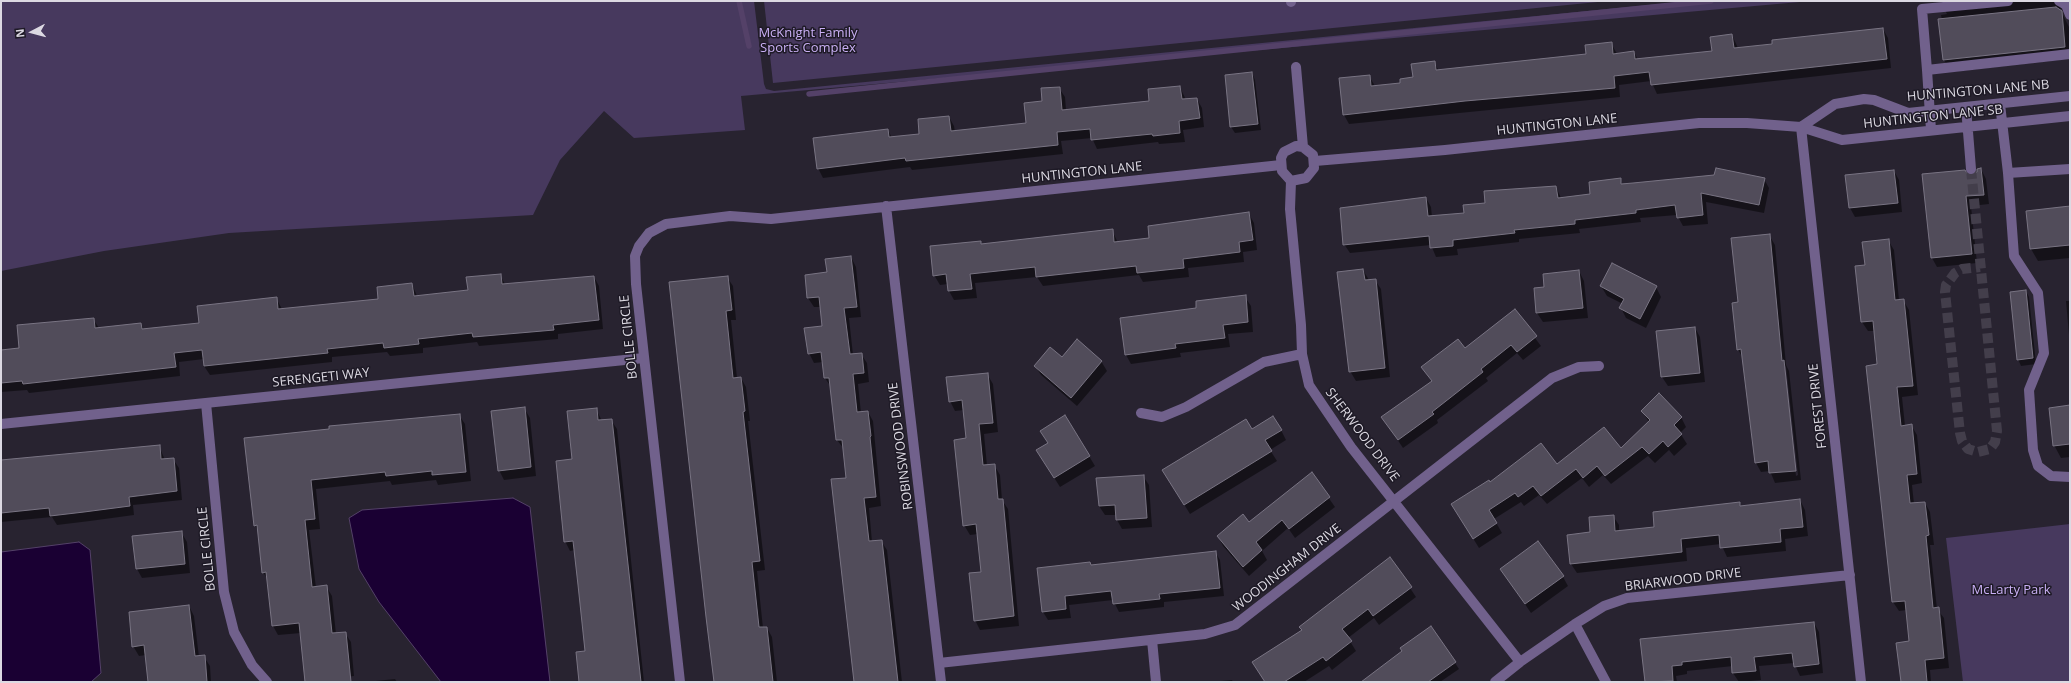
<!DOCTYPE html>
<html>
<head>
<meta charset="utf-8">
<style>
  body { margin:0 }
  #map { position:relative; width:2071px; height:683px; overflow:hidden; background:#282330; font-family:"Open Sans",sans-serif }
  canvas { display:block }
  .frame { position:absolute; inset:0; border:2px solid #dcd9e2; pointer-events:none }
  .north { position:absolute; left:12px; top:12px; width:40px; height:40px; -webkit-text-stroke:3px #1e1a26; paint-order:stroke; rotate:264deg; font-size:11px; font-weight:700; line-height:16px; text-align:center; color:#dcd9e2 }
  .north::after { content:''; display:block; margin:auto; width:14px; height:18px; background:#dcd9e2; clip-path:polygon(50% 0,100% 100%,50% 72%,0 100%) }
</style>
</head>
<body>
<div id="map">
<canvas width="2071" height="683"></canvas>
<div class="frame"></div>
<div class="north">N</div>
</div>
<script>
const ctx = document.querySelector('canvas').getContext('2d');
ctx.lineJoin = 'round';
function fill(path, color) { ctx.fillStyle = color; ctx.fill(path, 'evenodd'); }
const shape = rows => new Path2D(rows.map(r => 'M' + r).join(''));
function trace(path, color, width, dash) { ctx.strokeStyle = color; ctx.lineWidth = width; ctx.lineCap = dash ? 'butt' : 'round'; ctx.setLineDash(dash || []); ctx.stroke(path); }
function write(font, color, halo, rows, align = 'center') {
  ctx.font = font + ' "Open Sans",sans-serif'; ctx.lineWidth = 3; ctx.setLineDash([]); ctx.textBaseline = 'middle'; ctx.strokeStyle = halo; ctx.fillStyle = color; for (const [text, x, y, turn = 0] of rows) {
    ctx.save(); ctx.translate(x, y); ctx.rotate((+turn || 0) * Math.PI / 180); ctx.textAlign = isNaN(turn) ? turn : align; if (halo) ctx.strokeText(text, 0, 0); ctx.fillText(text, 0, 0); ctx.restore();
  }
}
fill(shape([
  [1,1,754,1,764,84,766,89,774,91,1689,1,1811,1,741,96,745,130,634,138,604,111,560,160,533,215,229,233,104,251,1,271],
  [764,1,1608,1,773,83],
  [2070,524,2070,682,1963,682,1946,538]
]), '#47395e');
const water = shape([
  [513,498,530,507,550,682,441,682,379,602,359,569,349,518,362,510,513,498],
  [79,542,90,550,101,673,91,682,1,682,1,552,79,542]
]);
fill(water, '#1a0033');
trace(water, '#544168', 1);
fill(shape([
  [1940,1,2070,1,2070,8,2067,6,2060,9,2069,27,2070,59,1951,72,1944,60,1940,20,1942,20,1941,15,1947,14],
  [1883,29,1888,38,1891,68,1657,94,1651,81,1619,85,1620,97,1349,124,1344,115,1369,76,1375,86,1402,84,1414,78,1434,62,1439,71,1587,55,1611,43,1617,54,1634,52,1638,60,1713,52,1732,35,1738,48],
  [1252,73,1255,80,1261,130,1235,133,1231,127,1226,76],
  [1180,87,1186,100,1197,99,1202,108,1204,127,1183,130,1185,142,1159,144,1158,142,1097,149,1092,138,1061,141,1063,154,912,170,910,167,823,178,818,168,888,130,892,138,920,135,949,117,954,126,955,132,1027,124,1043,102,1059,88,1065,97,1066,110,1150,102],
  [1981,169,1986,179,1989,204,1971,206,1977,263,1937,267,1932,258,1967,176,1972,176],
  [1894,171,1899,180,1902,212,1855,217,1850,208],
  [1764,179,1769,188,1764,213,1706,202,1708,224,1683,226,1677,215,1640,218,1641,222,1579,229,1580,233,1519,239,1519,242,1457,249,1458,255,1436,257,1431,245,1350,253,1344,244,1426,198,1431,207,1432,217,1465,213,1486,203,1556,187,1561,198,1591,195,1620,180,1623,185],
  [2070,205,2070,258,2038,261,2031,249,2067,208,2066,206],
  [1249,214,1254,223,1257,250,1243,252,1244,262,1188,268,1189,277,1143,282,1139,275,1043,286,1037,277,975,283,977,298,954,300,949,291,948,284,940,285,934,275,981,242,982,245,1112,230,1118,243,1150,239],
  [1769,235,1775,245,1786,365,1789,371,1801,480,1775,483,1770,471,1761,472,1756,463,1743,359,1738,349,1739,303],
  [1784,365,1786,367,1798,475,1796,476],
  [1888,240,1894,250,1899,300,1903,300,1909,310,1918,395,1902,397,1905,426,1911,425,1917,435,1922,483,1912,485,1914,504,1925,503,1930,512,1934,545,1930,545,1937,609,1944,618,1949,668,1930,670,1931,682,1901,682,1910,642,1907,610,1899,611,1893,602,1874,331,1868,331,1862,322,1866,266],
  [851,257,856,267,861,317,849,318,853,355,861,354,867,363,869,382,858,384,861,413,868,412,873,421,881,506,869,508,872,542,881,541,887,550,902,682,855,682,847,479,844,449,837,440,831,387,825,378,823,362,814,363,809,353,823,327,821,307,814,307,808,298,828,273],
  [1363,270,1369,280,1375,280,1381,289,1390,377,1356,381,1350,371],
  [1579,271,1584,281,1588,318,1543,322,1537,313,1535,289,1545,288],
  [500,275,505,284,594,277,599,286,603,329,558,334,558,339,479,346,477,342,423,348,423,353,390,356,387,352,332,357,332,362,210,375,204,366,204,359,179,362,180,376,29,393,27,390,1,392,1,351,20,349,93,319,99,328,141,324,144,329,200,323,276,298,282,309,380,300,412,284,417,296,469,291],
  [727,277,733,286,736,320,731,320,737,378,741,378,746,387,750,421,748,421,765,570,757,571,763,628,767,628,772,637,777,682,716,682,670,283],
  [1601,286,1656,287,1661,297,1646,328,1626,318,1621,308,1623,304,1607,296],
  [2026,291,2029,297,2036,364,2021,366,2018,359],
  [1245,297,1251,306,1253,332,1228,334,1230,347,1180,353,1181,357,1131,364,1126,355],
  [2066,301,2070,301,2070,346],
  [1514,310,1541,346,1523,360,1517,353,1486,378,1488,381,1437,420,1438,423,1403,448,1383,418,1432,382,1423,368,1465,350],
  [1695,328,1700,337,1705,382,1668,386,1662,377],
  [1062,358,1101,361,1107,371,1077,406,1041,375,1035,366],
  [987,374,993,384,998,432,984,434,987,466,994,465,1000,475,1002,500,1008,509,1019,626,980,630,975,620,982,573,978,534,970,535,964,525,967,439,964,410,955,411,950,401],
  [2070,406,2070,457,2061,458,2054,445],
  [524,408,530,418,536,476,504,480,499,470],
  [596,409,602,421,611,420,617,429,644,682,581,682,586,652,575,550,570,551,565,541,574,460],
  [1642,411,1681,417,1686,427,1680,433,1687,444,1674,456,1669,450,1655,463,1648,456,1611,484,1603,475,1589,487,1582,478,1547,504,1539,495,1524,506,1521,502,1494,519,1502,533,1479,548,1458,514,1489,483,1621,450,1649,422],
  [459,415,465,424,471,481,438,485,436,480,392,485,390,481,316,489,320,529,309,530,316,588,326,586,332,596,336,634,345,633,351,642,354,676,311,681,301,633,278,635,273,626,268,580,263,572,259,533,255,525,245,439],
  [1281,430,1286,440,1270,450,1277,461,1190,514,1169,480,1252,431],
  [159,446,165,460,173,459,179,468,182,500,133,505,134,515,90,521,57,525,52,517,1,522,1,462],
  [1089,456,1095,466,1060,487,1043,460],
  [1312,474,1335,507,1295,538,1288,528,1262,551,1267,560,1249,576,1223,546,1218,536,1249,523],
  [1143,476,1149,485,1152,527,1122,529,1117,520,1116,515,1105,515,1099,506],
  [1800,500,1805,510,1808,536,1785,539,1786,551,1727,557,1721,544,1686,548,1687,561,1577,573,1571,564,1568,536,1591,533,1613,516,1619,525,1619,532,1655,528,1740,503,1741,506],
  [181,532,187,542,190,573,142,578,137,569],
  [1215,552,1220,560,1224,596,1164,602,1164,607,1119,612,1113,600,1069,605,1071,618,1048,620,1043,612,1090,563,1092,566],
  [1390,558,1416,597,1379,625,1374,618,1348,638,1356,651,1332,670,1329,666,1304,682,1265,682,1303,631],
  [1501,569,1563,577,1568,586,1531,613],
  [189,606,194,616,199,657,204,657,210,666,211,682,149,682,146,655,139,656,133,646],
  [1814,623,1819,632,1823,673,1800,676,1794,663,1759,666,1761,680,1739,682,1733,673,1733,666,1687,671,1687,674,1676,676,1677,682,1646,682,1641,640],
  [1431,627,1459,669,1440,682,1363,682],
  [395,679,397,682,366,682],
  [1232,680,1233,682,1211,682]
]), '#0007');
trace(shape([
  [739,1,749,46],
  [809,94,1711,1]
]), '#544168', 5.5);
const building = shape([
  [2056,7,2062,11,2065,47,1943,60,1938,19,2056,7],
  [1883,28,1887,59,1651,85,1649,72,1614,76,1615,88,1465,101,1343,115,1339,78,1370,75,1371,86,1400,83,1400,79,1413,77,1411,64,1435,61,1436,70,1586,54,1585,45,1612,42,1613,54,1634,51,1635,59,1712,51,1710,37,1732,34,1734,48,1772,44,1772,40,1883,28],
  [1252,72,1258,124,1230,127,1225,75,1252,72],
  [1180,86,1182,99,1197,98,1200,118,1179,121,1180,133,1153,136,1152,134,1091,140,1090,129,1057,132,1058,145,906,161,905,158,817,169,813,138,888,129,889,137,919,134,918,119,949,116,951,131,1026,123,1024,103,1042,101,1041,88,1060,87,1062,110,1149,101,1148,89,1180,86],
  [1716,168,1765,178,1759,205,1701,193,1703,215,1677,218,1675,205,1636,210,1636,213,1575,220,1575,224,1514,230,1515,233,1453,240,1453,246,1430,248,1429,236,1343,245,1340,208,1426,197,1428,216,1464,213,1463,205,1485,203,1484,191,1556,186,1558,198,1590,194,1589,182,1621,178,1621,184,1633,183,1714,175,1716,168],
  [1981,168,1984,195,1966,196,1972,254,1931,258,1922,174,1965,170,1968,175,1972,175,1977,172,1977,169,1981,168],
  [1894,170,1898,203,1849,208,1845,175,1894,170],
  [2070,206,2070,245,2030,249,2026,211,2070,206],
  [1249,212,1253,240,1239,242,1240,252,1183,259,1184,268,1137,273,1136,266,1036,277,1035,267,970,274,972,289,948,291,946,274,933,276,930,246,981,241,981,244,1113,229,1114,242,1149,238,1148,226,1249,212],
  [1770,234,1782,361,1784,360,1796,471,1769,473,1768,461,1755,463,1741,349,1737,350,1732,303,1738,302,1731,238,1770,234],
  [1889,239,1895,300,1904,299,1913,386,1897,387,1901,426,1912,424,1917,474,1907,475,1910,503,1925,502,1929,535,1926,536,1933,608,1939,607,1944,658,1925,660,1927,682,1901,682,1896,643,1909,641,1905,601,1892,602,1866,366,1877,364,1873,321,1861,322,1855,266,1865,265,1862,242,1889,239],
  [851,256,857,307,844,308,850,354,862,353,864,373,853,374,857,412,868,411,871,436,870,437,876,497,864,498,869,541,882,540,898,682,854,682,831,479,846,478,842,440,836,440,829,378,824,378,821,352,808,354,804,328,822,326,819,297,807,298,805,275,827,272,825,259,851,256],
  [1612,263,1657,286,1640,319,1619,308,1624,299,1600,286,1612,263],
  [1363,269,1365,280,1376,279,1385,368,1349,372,1337,272,1363,269],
  [1579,270,1583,308,1536,313,1534,288,1544,287,1543,274,1579,270],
  [501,274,502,284,594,276,599,320,553,325,554,330,473,337,472,333,418,339,419,344,384,348,383,343,327,349,328,353,204,366,202,350,174,353,176,367,23,384,22,381,1,383,1,350,19,348,17,325,94,318,95,328,141,323,142,329,199,323,197,306,277,297,278,309,378,299,377,287,412,283,414,296,468,290,466,277,501,274],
  [728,276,732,310,726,311,733,378,741,377,745,411,743,412,760,561,752,562,759,627,767,627,773,682,714,682,706,617,669,282,728,276],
  [2026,290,2033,358,2017,360,2010,292,2026,290],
  [1246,295,1248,322,1223,325,1225,338,1175,344,1176,348,1125,355,1120,318,1196,308,1196,301,1246,295],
  [1515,309,1537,336,1517,352,1511,345,1481,369,1483,372,1432,412,1434,414,1398,440,1381,417,1432,381,1421,367,1458,339,1465,348,1515,309],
  [1695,327,1700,373,1661,377,1656,331,1695,327],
  [1077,339,1102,361,1071,398,1034,366,1050,347,1062,357,1077,339],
  [988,373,993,423,979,424,983,465,995,464,998,499,1003,499,1014,616,974,621,969,573,981,572,976,524,963,526,954,440,966,438,962,400,949,402,946,377,988,373],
  [1659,393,1682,417,1674,425,1682,434,1668,447,1663,441,1649,454,1642,447,1605,476,1597,466,1583,478,1576,469,1541,496,1533,486,1518,497,1515,493,1489,510,1497,523,1473,539,1451,504,1489,480,1490,482,1541,443,1557,464,1604,427,1621,448,1650,420,1641,411,1659,393],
  [2070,405,2070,444,2053,446,2049,408,2070,405],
  [525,407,531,467,498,471,491,411,525,407],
  [597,408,598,420,612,419,641,682,579,682,576,652,585,651,578,585,573,541,564,542,556,461,572,459,567,411,597,408],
  [460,414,466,472,432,475,432,471,386,476,385,472,311,480,315,519,305,520,312,587,327,585,332,633,346,632,351,682,305,682,299,623,272,626,266,572,262,573,257,525,254,526,244,438,329,429,329,426,460,414],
  [1065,415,1090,456,1054,478,1036,450,1048,443,1040,431,1065,415],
  [1273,416,1282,430,1265,440,1272,451,1184,505,1162,470,1246,419,1252,429,1273,416],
  [160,445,161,459,174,458,177,491,129,497,130,506,84,512,50,516,49,508,1,513,1,460,160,445],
  [1312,472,1330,497,1289,529,1282,520,1256,542,1262,550,1243,567,1217,536,1243,514,1249,522,1312,472],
  [1144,475,1147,518,1116,520,1115,505,1099,506,1096,478,1144,475],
  [1800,499,1803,527,1780,529,1781,542,1720,548,1719,535,1681,539,1682,552,1570,564,1567,535,1590,532,1589,517,1614,515,1615,531,1654,527,1653,512,1740,502,1740,506,1800,499],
  [182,531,185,564,136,569,132,536,182,531],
  [1538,541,1564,576,1525,604,1500,569,1538,541],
  [1216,551,1220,588,1159,594,1160,599,1113,604,1111,591,1065,596,1066,609,1042,612,1037,568,1090,562,1091,565,1216,551],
  [1390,557,1412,587,1373,616,1368,609,1342,629,1352,641,1326,661,1323,657,1284,682,1265,682,1252,662,1302,630,1299,627,1390,557],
  [189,605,195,656,205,655,207,682,148,682,144,645,132,647,129,612,189,605],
  [1814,622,1819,664,1794,667,1792,653,1754,657,1756,671,1732,673,1731,657,1682,662,1682,665,1672,666,1673,681,1645,682,1640,639,1814,622],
  [1431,626,1456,662,1428,682,1361,682,1402,651,1400,648,1431,626]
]);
fill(building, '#514c5a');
trace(building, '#797483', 1);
trace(shape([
  [1971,169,1997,431,1995,442,1990,449,1978,452,1968,449,1962,441,1960,433,1945,292,1946,285,1955,273,1962,269,1980,267]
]), '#433e4b', 10, [10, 5]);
trace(shape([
  [1291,1,1291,2],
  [2008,1,1922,9,1927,70,2070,54],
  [2059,1,2066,5,2070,15],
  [1296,67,1303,147],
  [1927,70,1931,130],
  [2000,104,2008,173,2014,256,2038,293,2044,353,2029,390,2033,450,2038,466,2051,476,2070,477],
  [1966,107,1971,169],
  [1801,127,1861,682],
  [1801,127,1835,104,1864,99,1874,100,1908,113,2070,96],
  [1296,146,1303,147,1313,155,1314,168,1306,178,1291,181,1282,171,1281,158,1284,152,1296,146],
  [1315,161,1445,150,1699,123,1747,123,1801,127,1842,140,2070,116],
  [2008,173,2070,169],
  [1291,181,1290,209,1301,325,1302,354,1309,385,1351,447,1520,662],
  [886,206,941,682],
  [206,403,224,592,234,632,252,665,267,682],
  [1141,413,1162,417,1186,407,1264,362,1302,354],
  [1,424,644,358],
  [1575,624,1606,682],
  [1152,640,1156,682],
  [939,663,1205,634,1235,625,1552,378,1579,367,1599,366],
  [680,682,636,284,635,256,639,246,649,233,666,224,730,216,771,219,1281,165],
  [1495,682,1520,662,1575,624,1604,606,1627,598,1850,575]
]), '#71618c', 10);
write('13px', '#cab0f5', '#1e1a26', [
  ["McKnight Family",808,33],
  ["Sports Complex",808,48],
  ["McLarty Park",2011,590]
]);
write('13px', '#dcd9e2', '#1e1a26', [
  ["HUNTINGTON LANE NB",1978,91,-5],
  ["HUNTINGTON LANE SB",1933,117,-6],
  ["HUNTINGTON LANE",1557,125,-6],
  ["HUNTINGTON LANE",1082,173,-6],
  ["BOLLE CIRCLE",629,337,-96],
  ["SERENGETI WAY",321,378,-6],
  ["FOREST DRIVE",1818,406,-96],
  ["SHERWOOD DRIVE",1362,435,53],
  ["ROBINSWOOD DRIVE",901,446,-97],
  ["BOLLE CIRCLE",207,549,-96],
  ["WOODINGHAM DRIVE",1287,568,-38],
  ["BRIARWOOD DRIVE",1683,580,-7]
]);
</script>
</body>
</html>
